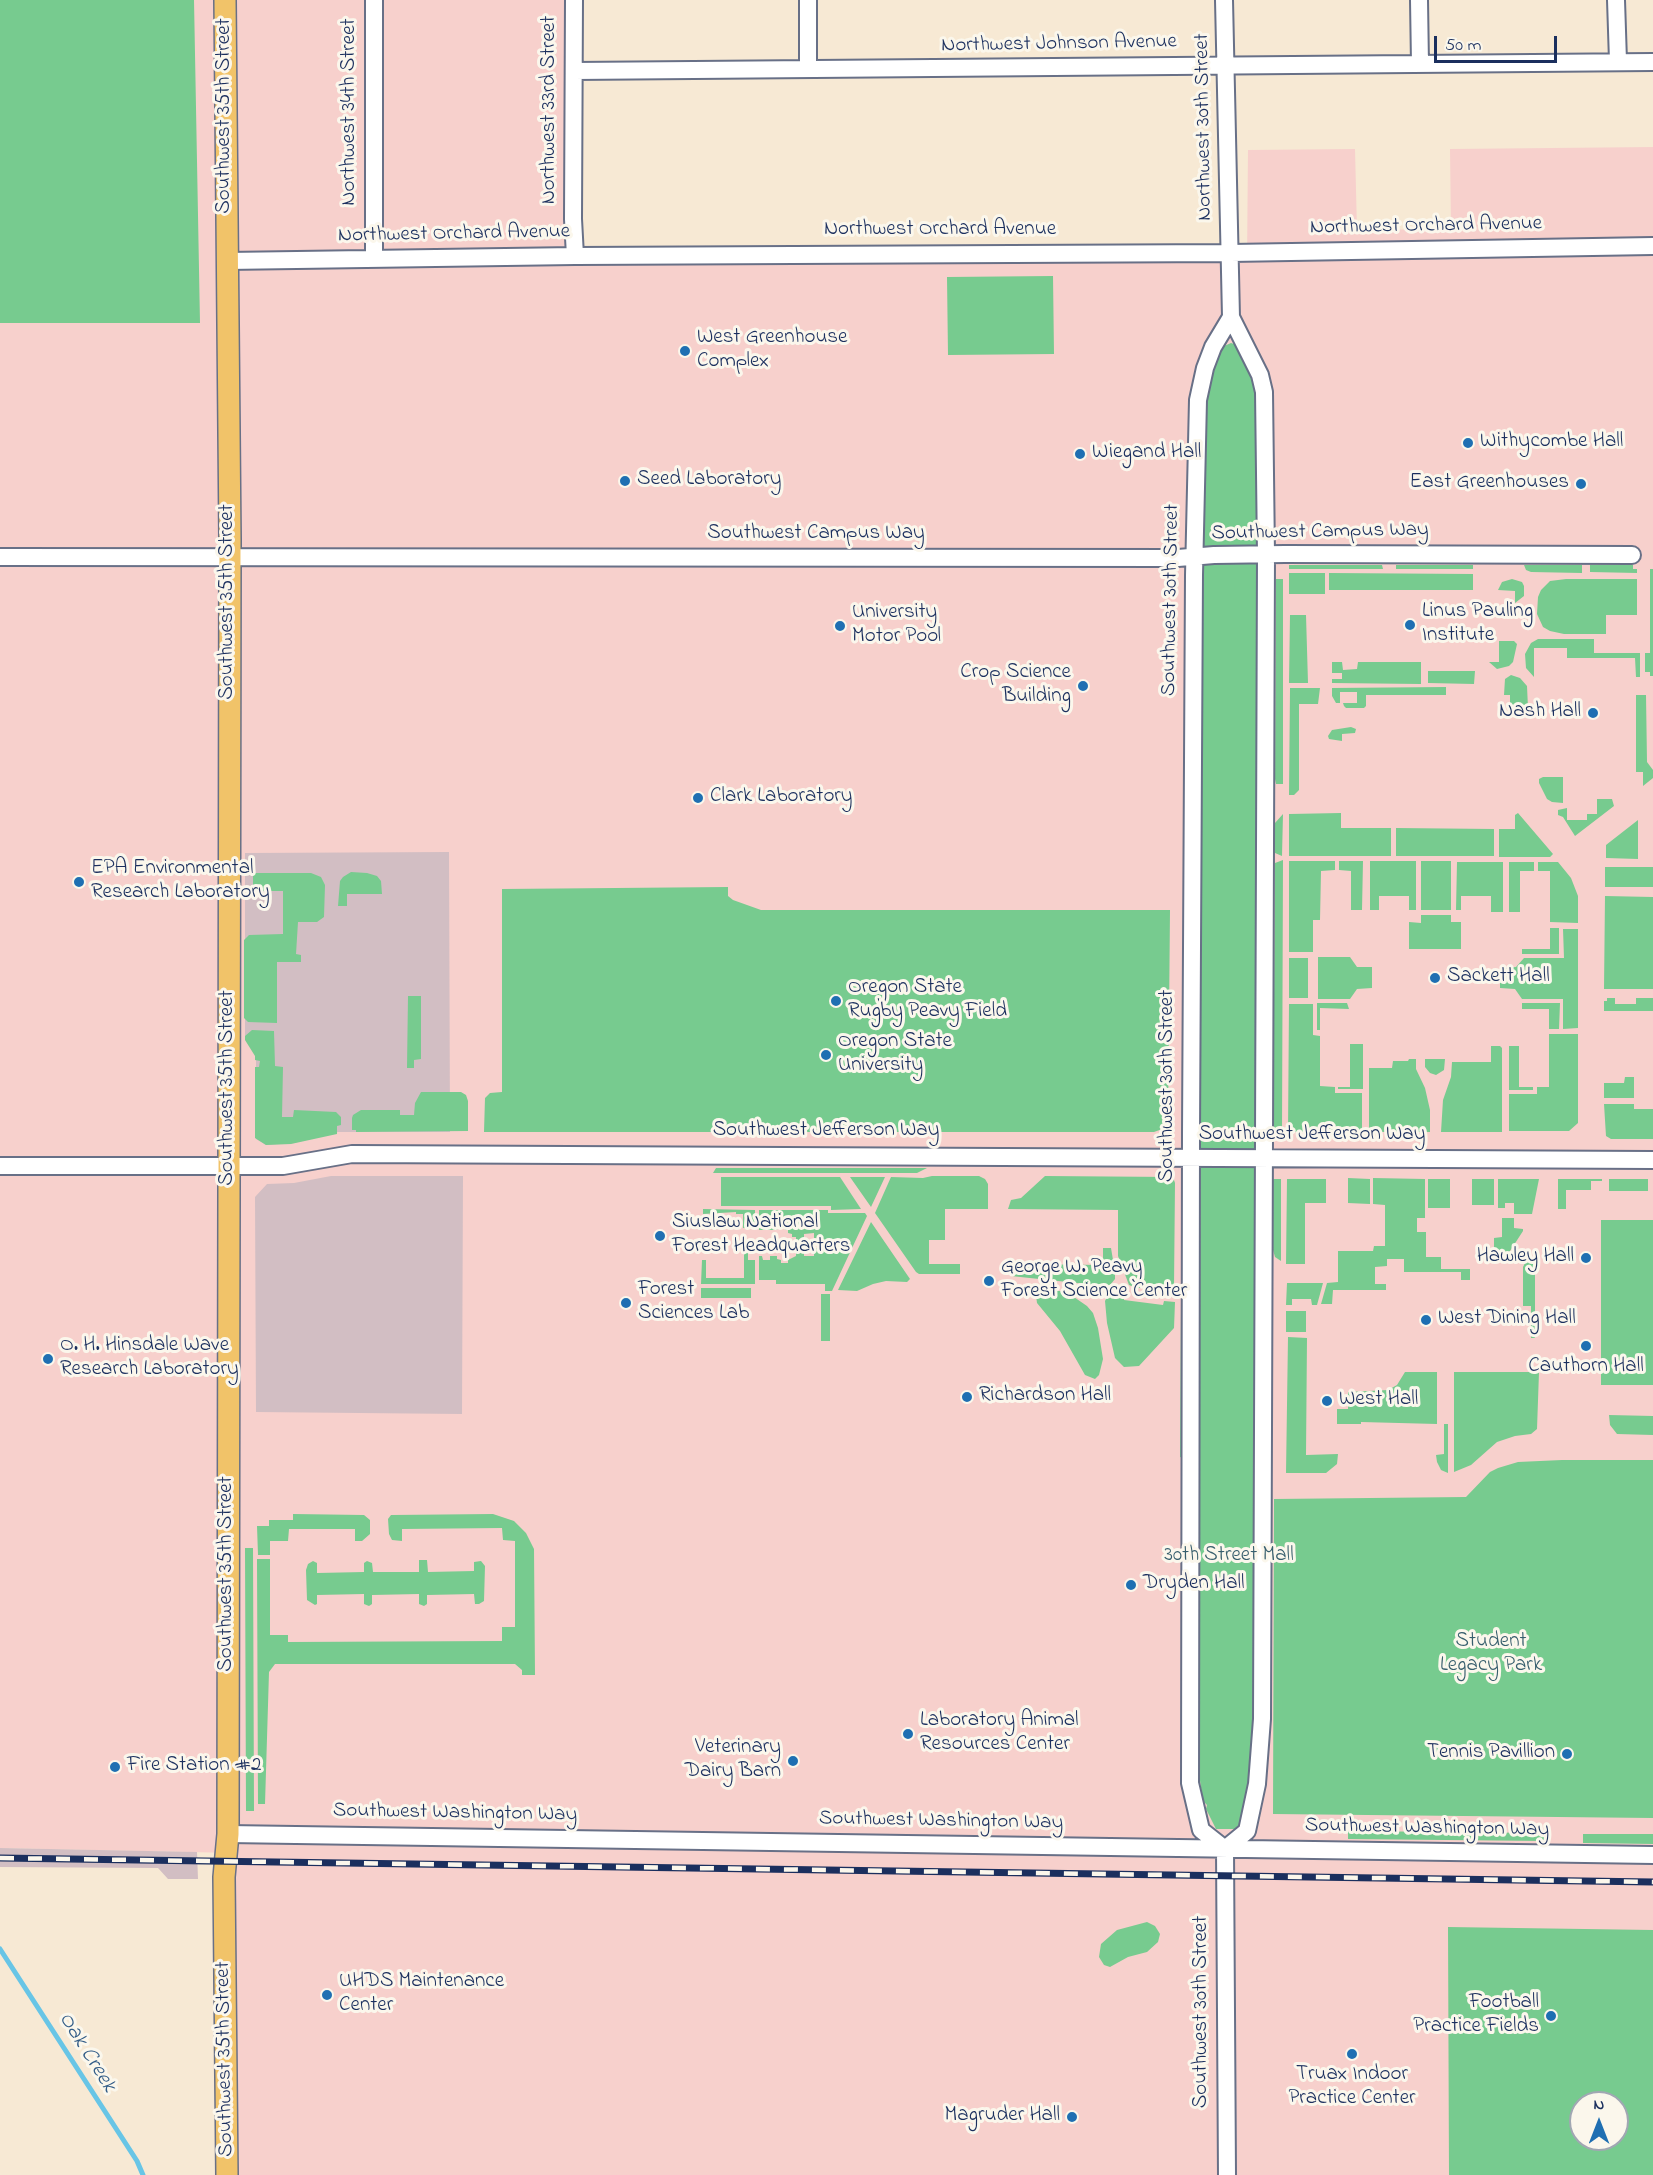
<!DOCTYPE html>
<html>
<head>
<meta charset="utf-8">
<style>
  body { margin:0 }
  #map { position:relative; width:1653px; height:2175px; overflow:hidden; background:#f7e9d4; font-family:"Indie Flower",sans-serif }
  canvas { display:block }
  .north { position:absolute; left:1569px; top:2091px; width:60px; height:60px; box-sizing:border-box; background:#fbf7ec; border:2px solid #a1a7b3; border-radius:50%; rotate:0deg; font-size:16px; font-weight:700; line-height:24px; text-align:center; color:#1b2f5e }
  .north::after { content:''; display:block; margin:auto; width:21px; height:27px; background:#1f6fb2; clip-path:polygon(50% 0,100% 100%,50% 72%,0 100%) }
  .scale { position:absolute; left:1434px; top:36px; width:123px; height:27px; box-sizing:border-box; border:3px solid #1b2f5e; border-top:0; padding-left:8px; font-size:18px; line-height:21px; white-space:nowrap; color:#1b2f5e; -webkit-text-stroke:4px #fbf7ec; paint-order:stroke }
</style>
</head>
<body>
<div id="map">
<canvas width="1653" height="2175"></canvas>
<div class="north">N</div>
<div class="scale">50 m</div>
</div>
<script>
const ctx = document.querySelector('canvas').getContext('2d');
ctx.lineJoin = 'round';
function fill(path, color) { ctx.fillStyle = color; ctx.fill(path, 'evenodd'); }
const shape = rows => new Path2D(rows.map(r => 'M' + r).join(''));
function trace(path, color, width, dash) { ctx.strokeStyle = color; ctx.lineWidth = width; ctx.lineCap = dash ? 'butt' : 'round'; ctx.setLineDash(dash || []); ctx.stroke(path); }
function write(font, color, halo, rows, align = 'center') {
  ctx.font = font + ' "Indie Flower",sans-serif'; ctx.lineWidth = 6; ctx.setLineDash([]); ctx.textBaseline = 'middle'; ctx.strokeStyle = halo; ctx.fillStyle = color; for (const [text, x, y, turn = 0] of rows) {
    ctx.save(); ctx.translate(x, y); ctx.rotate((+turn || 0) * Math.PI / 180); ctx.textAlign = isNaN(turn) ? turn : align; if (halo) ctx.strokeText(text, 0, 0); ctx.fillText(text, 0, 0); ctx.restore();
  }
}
fill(shape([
  [0,0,570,0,572,259,1247,262,1248,150,1355,149,1357,230,1451,229,1450,149,1653,147,1653,2175,238,2175,235,1853,0,1848],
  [1581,2103,1617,2103,1617,2139,1581,2139]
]), '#f7d0cc');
fill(shape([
  [449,852,450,1132,338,1132,294,1143,266,1145,256,1139,256,1056,245,1039,245,853],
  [331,1176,463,1176,462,1414,256,1412,255,1197,267,1184,294,1183],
  [0,1848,197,1852,198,1879,168,1879,158,1868,0,1867]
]), '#d2bec3');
fill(shape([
  [0,0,194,0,200,323,0,323],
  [1053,276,1054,354,948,355,947,277],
  [1231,343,1240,346,1258,390,1257,1748,1240,1829,1216,1829,1206,1809,1207,1805,1203,1801,1199,1774,1202,406,1210,373,1222,347],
  [1289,565,1382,565,1383,569,1289,569],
  [1396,565,1473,565,1473,569,1396,569],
  [1524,565,1582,565,1582,573,1531,572,1526,570],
  [1590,565,1633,565,1633,569,1637,569,1637,573,1590,572],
  [1650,569,1653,569,1653,676,1650,676,1650,672,1645,672,1645,653,1650,653],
  [1289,573,1325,573,1325,594,1289,594],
  [1329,573,1473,574,1473,590,1329,590],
  [1276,579,1283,579,1283,784,1276,784,1275,779],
  [1512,579,1522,582,1524,586,1524,596,1515,603,1515,591,1498,590,1502,582],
  [1566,579,1637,579,1637,615,1606,615,1606,634,1564,634,1550,631,1543,627,1537,614,1538,597,1541,590,1550,581],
  [1290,615,1306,615,1308,683,1289,683],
  [1538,639,1594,639,1594,653,1640,653,1640,677,1636,677,1635,658,1567,658,1567,648,1534,648,1534,677,1526,668,1525,654,1531,643],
  [1499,641,1514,641,1517,644,1513,662,1509,666,1497,669,1489,662,1499,662],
  [1332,662,1342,662,1343,670,1357,669,1358,662,1421,662,1421,684,1332,683,1332,679,1342,679,1342,673,1332,673],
  [1428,671,1475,671,1474,684,1428,683],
  [1511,675,1520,678,1527,686,1528,708,1513,708,1510,705,1510,695,1504,695,1505,679],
  [1446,687,1446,695,1366,695,1366,706,1364,708,1346,708,1344,706,1343,703,1357,703,1357,692,1340,692,1340,703,1336,703,1332,696,1332,688],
  [1290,688,1320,688,1318,704,1299,704,1299,790,1294,795,1289,795],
  [1636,695,1646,695,1647,762,1653,770,1653,778,1643,786,1643,772,1636,772],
  [1351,727,1356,729,1355,733,1342,734,1342,741,1329,739,1328,736,1332,730],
  [1543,777,1563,777,1563,803,1552,802,1547,799,1539,783,1539,779],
  [1597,799,1612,799,1614,806,1575,836,1563,817,1558,815,1558,810,1567,808,1567,820,1587,820,1587,814,1597,814],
  [1341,813,1341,828,1391,828,1391,856,1289,856,1289,814],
  [1518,813,1553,854,1550,857,1499,857,1499,829,1515,829,1515,815],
  [1283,814,1282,856,1275,853,1275,823],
  [1638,820,1638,859,1606,858,1606,845],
  [1396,828,1494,829,1494,856,1396,856],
  [1283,860,1282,1131,1273,1131,1275,863],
  [1289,861,1335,861,1335,870,1321,871,1320,920,1313,920,1313,952,1289,952],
  [1339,861,1363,861,1362,910,1351,910,1351,871,1339,870],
  [1370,861,1416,861,1416,910,1409,910,1409,896,1379,896,1379,910,1370,910],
  [1421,861,1451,861,1451,910,1421,910],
  [1457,862,1503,862,1503,912,1491,912,1491,896,1461,896,1461,910,1456,910],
  [1509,862,1534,862,1534,871,1520,871,1520,912,1509,912],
  [1538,862,1558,862,1571,878,1578,896,1578,923,1550,922,1550,871,1538,871],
  [1653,867,1653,887,1605,887,1605,867],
  [351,872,367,873,377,876,381,881,382,894,347,894,347,906,338,906,340,881,343,877],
  [253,873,311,873,321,877,325,885,324,917,317,922,298,922,296,954,301,955,301,962,277,962,277,1023,248,1022,244,1018,244,940,249,935,283,934,283,891,253,891],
  [728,887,728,896,733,900,761,910,1170,910,1168,1127,1154,1132,484,1132,485,1098,490,1093,502,1092,502,889],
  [1605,896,1653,897,1653,989,1604,989],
  [1421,915,1451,915,1451,922,1461,922,1461,949,1409,949,1409,922,1421,923],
  [1550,928,1559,928,1559,954,1522,954,1522,949,1550,949],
  [1563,929,1578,929,1578,1028,1563,1029,1563,999,1522,999,1515,989,1500,988,1500,968,1516,967,1524,958,1564,958],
  [1318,957,1350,957,1357,967,1372,967,1372,988,1357,989,1350,999,1318,999],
  [1289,958,1308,958,1308,998,1289,998],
  [408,996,421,996,421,1059,414,1060,414,1068,407,1068],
  [1607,998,1615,998,1615,1004,1636,1004,1636,998,1653,998,1653,1011,1604,1011,1604,1001,1607,1001],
  [1317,1003,1347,1003,1349,1009,1320,1008,1320,1030,1317,1030],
  [1522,1003,1560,1003,1559,1029,1549,1029,1549,1009,1522,1009],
  [1289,1004,1313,1004,1313,1035,1320,1036,1320,1086,1335,1087,1335,1093,1362,1093,1362,1132,1288,1132],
  [252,1030,274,1031,275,1066,283,1067,282,1117,293,1117,294,1110,336,1112,341,1117,341,1125,337,1126,337,1134,291,1144,266,1145,255,1138,255,1067,259,1067,260,1061,255,1060,255,1056,245,1040,245,1036],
  [1549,1034,1578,1034,1578,1123,1569,1131,1509,1131,1509,1094,1537,1094,1537,1087,1549,1087],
  [1350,1044,1363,1044,1363,1089,1338,1089,1338,1087,1350,1087],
  [1491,1046,1500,1046,1502,1048,1502,1132,1441,1132,1443,1100,1451,1077,1452,1062,1491,1062],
  [1509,1046,1519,1046,1519,1087,1533,1087,1533,1090,1509,1090],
  [1409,1059,1416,1059,1416,1069,1425,1088,1430,1110,1430,1132,1369,1132,1369,1068,1392,1068,1393,1061,1408,1061],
  [1425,1059,1445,1059,1444,1070,1436,1075,1430,1073,1425,1067],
  [1625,1077,1634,1077,1634,1098,1604,1098,1604,1083,1624,1083],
  [421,1092,461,1092,466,1095,468,1101,468,1131,356,1132,356,1130,352,1130,352,1118,353,1115,361,1110,400,1110,400,1115,414,1115,415,1103],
  [1604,1104,1634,1104,1634,1109,1653,1109,1653,1139,1611,1139,1606,1136],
  [716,1168,927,1168,917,1173,713,1173],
  [932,1176,979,1176,985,1179,988,1184,988,1209,945,1209,945,1240,929,1240,929,1264,960,1264,960,1274,919,1274,916,1272,875,1213,891,1177,923,1178],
  [1045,1176,1173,1177,1175,1183,1174,1287,1136,1288,1129,1285,1118,1256,1118,1210,1008,1209,1011,1200,1021,1198],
  [721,1177,840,1177,861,1209,831,1210,831,1206,721,1206],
  [850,1177,885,1177,871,1207],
  [1348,1178,1370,1179,1370,1204,1348,1203],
  [1373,1178,1425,1179,1425,1218,1417,1218,1417,1232,1426,1232,1426,1257,1441,1257,1441,1269,1470,1269,1470,1280,1461,1280,1461,1272,1404,1272,1404,1259,1387,1259,1387,1266,1375,1267,1375,1284,1386,1284,1386,1290,1333,1290,1332,1304,1321,1304,1327,1283,1338,1282,1338,1251,1373,1251,1374,1246,1385,1246,1385,1205,1373,1204],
  [1273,1179,1281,1179,1281,1261,1275,1257,1273,1250],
  [1287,1179,1326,1179,1326,1203,1305,1203,1305,1264,1286,1264],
  [1428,1179,1450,1179,1450,1208,1428,1208],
  [1472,1179,1494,1179,1494,1205,1472,1205],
  [1498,1179,1539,1179,1532,1214,1514,1214,1514,1203,1505,1203,1505,1208,1498,1208],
  [1558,1179,1602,1179,1602,1181,1591,1181,1591,1190,1566,1190,1566,1209,1558,1209],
  [1609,1179,1648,1179,1648,1191,1609,1191],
  [703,1209,755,1210,755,1228,743,1228,743,1214,736,1214,736,1212,703,1214],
  [759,1210,828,1210,828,1213,865,1213,867,1216,832,1291,825,1291,825,1284,776,1284,776,1280,759,1280,759,1256,762,1256,763,1260,770,1260,770,1256,777,1256,777,1259,781,1260,781,1263,788,1263,788,1260,796,1256,796,1248,804,1248,804,1256,814,1256,814,1248,818,1248,818,1242,814,1241,814,1233,804,1234,804,1241,796,1241,796,1237,792,1237,792,1234,788,1233,788,1230,785,1230,784,1226,778,1226,777,1230,759,1230],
  [1502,1218,1514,1218,1514,1228,1523,1229,1523,1231,1510,1251,1503,1256,1494,1259,1494,1238,1502,1237],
  [1601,1220,1653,1220,1653,1385,1601,1385],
  [871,1222,910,1279,907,1282,886,1281,873,1284,857,1291,838,1290],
  [1103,1248,1111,1248,1115,1272,1115,1279,1110,1285,1105,1286,1011,1276,1012,1264,1103,1265],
  [744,1252,748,1252,748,1260,755,1260,755,1284,701,1284,702,1260,706,1260,706,1278,744,1278],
  [1533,1260,1535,1261,1535,1338,1531,1338,1531,1306,1523,1306,1523,1267,1526,1261],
  [1287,1283,1323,1283,1317,1305,1312,1305,1311,1299,1292,1299,1292,1305,1286,1305],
  [701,1288,751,1288,751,1298,701,1298],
  [1047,1291,1060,1291,1071,1295,1087,1306,1093,1313,1098,1328,1103,1359,1099,1375,1095,1379,1085,1375,1060,1331,1037,1303,1036,1295,1039,1292],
  [821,1294,830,1294,830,1341,821,1341],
  [1108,1295,1124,1296,1124,1300,1163,1305,1164,1301,1175,1302,1174,1328,1139,1366,1124,1367,1115,1358,1107,1323,1105,1301],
  [1181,1302,1186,1302,1186,1459,1180,1457],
  [1286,1311,1306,1311,1306,1332,1286,1332],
  [1288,1337,1307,1338,1306,1455,1338,1454,1337,1464,1326,1473,1286,1473],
  [1405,1372,1437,1372,1437,1424,1361,1422,1361,1424,1337,1424,1337,1409,1348,1409,1348,1392,1388,1390,1397,1385],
  [1454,1372,1539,1372,1537,1429,1531,1434,1515,1436,1497,1442,1471,1465,1454,1472],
  [1609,1415,1653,1416,1653,1435,1617,1434,1610,1425],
  [1444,1424,1448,1424,1448,1473,1441,1470,1437,1462,1436,1455,1444,1454],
  [1562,1460,1653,1460,1653,1818,1273,1814,1274,1499,1466,1497,1490,1472,1498,1468,1518,1462],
  [293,1514,364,1515,370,1520,370,1534,362,1541,355,1541,355,1529,289,1529,288,1541,270,1541,270,1555,258,1555,257,1526,269,1526,269,1520,293,1520],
  [493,1514,514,1521,526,1533,534,1549,535,1675,522,1675,522,1670,515,1664,275,1664,269,1672,265,1804,258,1804,257,1559,270,1559,270,1635,288,1635,288,1642,502,1641,502,1627,515,1627,515,1541,503,1540,502,1528,402,1529,402,1541,392,1540,389,1534,388,1519,391,1515],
  [245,1548,253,1548,254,1811,246,1811],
  [419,1560,427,1560,428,1572,474,1571,474,1562,481,1561,485,1566,484,1601,479,1604,475,1604,474,1594,427,1595,427,1604,424,1606,419,1604,419,1594,372,1595,372,1604,369,1606,364,1604,364,1594,317,1595,317,1604,315,1605,307,1600,306,1570,308,1564,313,1561,317,1563,317,1573,364,1572,364,1563,367,1561,372,1563,373,1572,419,1572],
  [1348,1831,1544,1833,1544,1841,1348,1839],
  [1583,1834,1653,1834,1653,1844,1583,1843],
  [1147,1922,1155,1926,1160,1934,1158,1942,1147,1952,1128,1957,1110,1967,1104,1965,1099,1957,1101,1944,1117,1930],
  [1448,1927,1653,1930,1653,2175,1449,2175],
  [1581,2103,1617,2103,1617,2139,1581,2139]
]), '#77cb8f');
trace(shape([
  [0,1949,137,2161,143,2175]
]), '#68c5e6', 5);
const minor = shape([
  [374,0,374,259],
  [574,0,573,219,575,256],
  [808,0,808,69],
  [1224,0,1231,317,1260,375,1264,392,1266,555,1262,1719,1257,1784,1247,1831,1225,1849],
  [1419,0,1420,64],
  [1616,0,1618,61],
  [574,71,1653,62],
  [227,261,575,256,1231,253,1653,246],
  [0,557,1178,558,1214,555,1285,554,1632,555],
  [0,1166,283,1166,352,1154,1653,1160],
  [228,1834,1653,1855],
  [1225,1849,1201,1830,1190,1783,1191,1133,1194,575,1198,400,1205,368,1213,347,1231,317],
  [1225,1849,1227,2175]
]);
const major = shape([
  [225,0,230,539,228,1834,224,1877,227,2175]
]);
trace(minor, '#687087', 20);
trace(major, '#687087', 24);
trace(minor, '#fff', 16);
trace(major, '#f1c369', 21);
const rail = shape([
  [0,1858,1653,1882]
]);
trace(rail, '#1b2f5e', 7);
trace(rail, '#fbf7ec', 4.5, [14]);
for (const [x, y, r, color] of [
  [685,351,6,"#1f6fb2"],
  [1468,443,6,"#1f6fb2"],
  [1080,454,6,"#1f6fb2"],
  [625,481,6,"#1f6fb2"],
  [1581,484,6,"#1f6fb2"],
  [1410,625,6,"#1f6fb2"],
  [840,626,6,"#1f6fb2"],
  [1083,686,6,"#1f6fb2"],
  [1593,713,6,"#1f6fb2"],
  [698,798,6,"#1f6fb2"],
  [79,882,6,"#1f6fb2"],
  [1435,978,6,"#1f6fb2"],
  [836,1001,6,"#1f6fb2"],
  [826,1055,6,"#1f6fb2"],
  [660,1236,6,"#1f6fb2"],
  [1586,1258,6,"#1f6fb2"],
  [989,1281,6,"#1f6fb2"],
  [626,1303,6,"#1f6fb2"],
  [1426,1320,6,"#1f6fb2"],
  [1586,1346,6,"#1f6fb2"],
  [48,1359,6,"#1f6fb2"],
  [967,1397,6,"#1f6fb2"],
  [1327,1401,6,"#1f6fb2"],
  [1131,1585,6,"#1f6fb2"],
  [908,1734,6,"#1f6fb2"],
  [1567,1754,6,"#1f6fb2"],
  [793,1761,6,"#1f6fb2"],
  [115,1767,6,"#1f6fb2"],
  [327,1995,6,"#1f6fb2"],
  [1551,2016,6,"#1f6fb2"],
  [1352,2054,6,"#1f6fb2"],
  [1072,2117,6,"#1f6fb2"]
]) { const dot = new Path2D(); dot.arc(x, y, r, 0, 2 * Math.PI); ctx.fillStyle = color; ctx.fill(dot); trace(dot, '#fbf7ec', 2); }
write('21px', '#1b2f5e', '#fbf7ec', [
  ["Northwest Johnson Avenue",1059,45,-1],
  ["Northwest 33rd Street",551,110,-90],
  ["Northwest 34th Street",351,112,-90],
  ["Southwest 35th Street",226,116,-90],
  ["Northwest 30th Street",1205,127,-91],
  ["Northwest Orchard Avenue",1426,227,-1],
  ["Northwest Orchard Avenue",940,231],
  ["Northwest Orchard Avenue",454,235,-1],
  ["Southwest Campus Way",1320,533,-1],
  ["Southwest Campus Way",816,535],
  ["Southwest 30th Street",1172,600,-89],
  ["Southwest 35th Street",229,602,-90],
  ["Southwest 30th Street",1169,1086,-90],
  ["Southwest 35th Street",229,1088,-90],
  ["Southwest Jefferson Way",826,1132],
  ["Southwest Jefferson Way",1312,1136],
  ["Southwest 35th Street",228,1574,-90],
  ["Southwest Washington Way",455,1814,1],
  ["Southwest Washington Way",941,1822,1],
  ["Southwest Washington Way",1427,1829,1],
  ["Southwest 30th Street",1203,2012,-90],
  ["Southwest 35th Street",226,2059,-91]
]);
write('21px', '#1b2f5e', '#fbf7ec', [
  ["West Greenhouse",697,339],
  ["Complex",697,363],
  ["Withycombe Hall",1480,443],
  ["Wiegand Hall",1092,454],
  ["Seed Laboratory",637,481],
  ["East Greenhouses",1569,484,"right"],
  ["Linus Pauling",1422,613],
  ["Institute",1422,637],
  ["University",852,614],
  ["Motor Pool",852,638],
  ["Crop Science",1071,674,"right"],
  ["Building",1071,698,"right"],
  ["Nash Hall",1581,713,"right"],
  ["Clark Laboratory",710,798],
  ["EPA Environmental",91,870],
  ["Research Laboratory",91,894],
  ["Sackett Hall",1447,978],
  ["Oregon State",848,989],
  ["Rugby Peavy Field",848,1013],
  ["Oregon State",838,1043],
  ["University",838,1067],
  ["Siuslaw National",672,1224],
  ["Forest Headquarters",672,1248],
  ["Hawley Hall",1574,1258,"right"],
  ["George W. Peavy",1001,1269],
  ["Forest Science Center",1001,1293],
  ["Forest",638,1291],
  ["Sciences Lab",638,1315],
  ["West Dining Hall",1438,1320],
  ["O. H. Hinsdale Wave",60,1347],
  ["Research Laboratory",60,1371],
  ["Cauthorn Hall",1586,1368,"center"],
  ["Richardson Hall",979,1397],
  ["West Hall",1339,1401],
  ["Dryden Hall",1143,1585],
  ["Laboratory Animal",920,1722],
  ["Resources Center",920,1746],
  ["Veterinary",781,1749,"right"],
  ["Dairy Barn",781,1773,"right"],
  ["Tennis Pavillion",1555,1754,"right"],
  ["Fire Station #2",127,1767],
  ["UHDS Maintenance",339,1983],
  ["Center",339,2007],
  ["Football",1539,2004,"right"],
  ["Practice Fields",1539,2028,"right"],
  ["Truax Indoor",1352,2076,"center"],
  ["Practice Center",1352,2100,"center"],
  ["Magruder Hall",1060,2117,"right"]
], 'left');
write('21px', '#375e6d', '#fbf7ec', [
  ["30th Street Mall",1229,1557],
  ["Student",1491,1643],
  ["Legacy Park",1491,1667]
]);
write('italic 22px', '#325c87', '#fbf7ec', [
  ["Oak Creek",86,2053,58]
]);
</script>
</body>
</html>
